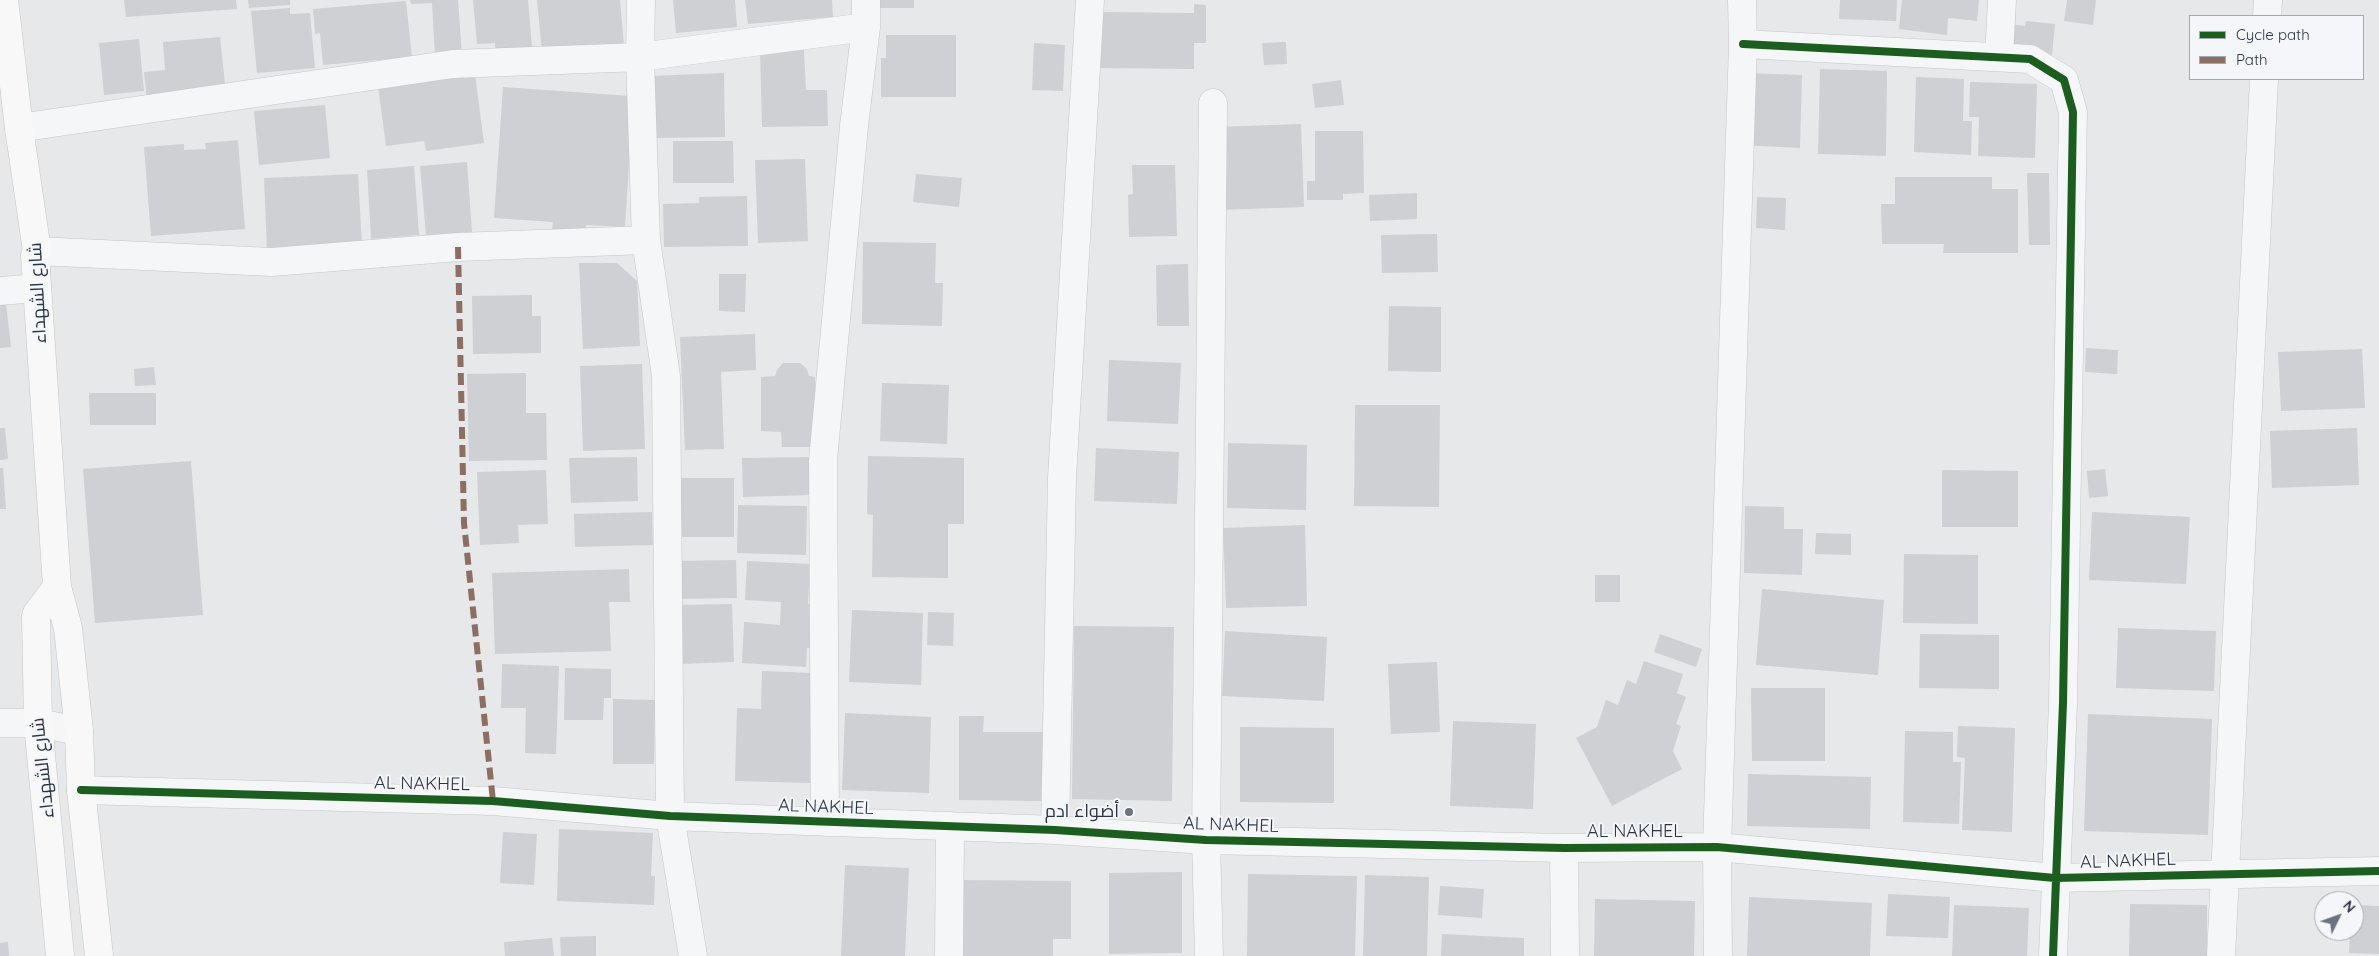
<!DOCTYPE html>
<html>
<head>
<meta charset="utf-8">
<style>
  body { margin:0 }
  #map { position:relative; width:2379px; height:956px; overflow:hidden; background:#e6e8ea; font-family:Quicksand,sans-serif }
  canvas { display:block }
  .legend { position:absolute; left:2189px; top:15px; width:175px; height:65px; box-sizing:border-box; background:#f4f6f9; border:1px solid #a4a8b1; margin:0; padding:6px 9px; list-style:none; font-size:15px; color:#2b3445 }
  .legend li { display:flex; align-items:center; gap:10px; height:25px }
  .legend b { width:25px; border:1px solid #a4a8b1 }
  .north { position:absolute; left:2314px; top:891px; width:50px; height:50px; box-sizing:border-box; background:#f4f6f9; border:1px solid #a4a8b1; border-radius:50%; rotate:48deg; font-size:14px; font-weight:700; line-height:20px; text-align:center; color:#2b3445 }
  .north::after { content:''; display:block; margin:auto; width:18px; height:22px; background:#6c737f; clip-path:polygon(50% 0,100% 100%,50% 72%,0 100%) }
</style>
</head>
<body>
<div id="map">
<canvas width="2379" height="956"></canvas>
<ul class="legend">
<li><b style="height:6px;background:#1b5e20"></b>Cycle path</li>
<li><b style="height:6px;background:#8d6e63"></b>Path</li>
</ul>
<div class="north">N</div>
</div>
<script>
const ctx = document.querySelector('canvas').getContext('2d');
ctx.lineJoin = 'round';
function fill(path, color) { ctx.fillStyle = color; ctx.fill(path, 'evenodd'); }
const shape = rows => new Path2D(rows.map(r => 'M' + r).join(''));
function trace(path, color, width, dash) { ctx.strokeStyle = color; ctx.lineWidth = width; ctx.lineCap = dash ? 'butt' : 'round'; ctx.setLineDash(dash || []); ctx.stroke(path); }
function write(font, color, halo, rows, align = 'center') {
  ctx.font = font + ' Quicksand,Cairo,sans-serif'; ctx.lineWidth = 4; ctx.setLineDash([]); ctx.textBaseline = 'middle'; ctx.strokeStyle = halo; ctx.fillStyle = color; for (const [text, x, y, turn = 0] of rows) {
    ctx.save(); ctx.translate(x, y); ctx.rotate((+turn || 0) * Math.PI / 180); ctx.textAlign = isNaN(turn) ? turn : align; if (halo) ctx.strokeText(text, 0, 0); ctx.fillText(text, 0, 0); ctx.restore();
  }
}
fill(shape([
  [124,0,236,0,237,9,126,17],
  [248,0,290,0,290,5,249,8],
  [410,0,458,0,462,55,435,57,432,3,411,4],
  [473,0,528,0,532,48,495,51,495,43,477,44],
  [537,0,620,0,624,45,542,52],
  [673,0,735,0,737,27,676,33],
  [745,0,832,0,833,17,748,24],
  [878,0,914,0,914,8,878,8],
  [1840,0,1897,0,1896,21,1839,19],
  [1902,0,1979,0,1977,21,1948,18,1947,35,1899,29],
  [2067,0,2096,0,2093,25,2064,21],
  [406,1,412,57,323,65,320,33,315,34,313,9],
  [1194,4,1206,5,1206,43,1194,43,1194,69,1096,68,1097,12,1194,13],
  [290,8,290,14,310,13,315,68,257,73,251,11],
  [2026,21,2055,24,2052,55,2002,49,2004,23,2025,26],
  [886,35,956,35,956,97,881,97,881,58,886,58],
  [220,37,226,93,147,100,144,72,165,70,163,42],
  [139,39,144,91,104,95,99,43],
  [1286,42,1287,64,1264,65,1262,43],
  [1034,43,1065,45,1063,91,1032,90],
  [804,50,806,90,827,90,828,126,762,127,760,51],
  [1820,69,1887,71,1886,156,1818,154],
  [724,73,725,137,653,138,650,76],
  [1745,73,1802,75,1800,148,1742,145],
  [475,74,484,143,426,151,424,141,386,146,378,86],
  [1916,77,1964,79,1963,121,1972,121,1971,155,1914,152],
  [1341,80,1344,105,1315,108,1312,84],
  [1970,82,2037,84,2035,158,1978,156,1979,117,1969,117],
  [503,87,630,96,632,116,625,227,586,225,586,233,552,230,553,222,494,218],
  [325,105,330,158,259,165,254,111],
  [1301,124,1304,207,1219,210,1216,127],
  [1315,131,1363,131,1364,193,1343,194,1343,200,1307,200,1307,181,1315,181],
  [238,140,245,229,151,236,144,147,184,144,184,150,206,149,205,143],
  [673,141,733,141,734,183,673,183],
  [805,159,808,241,758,243,755,160],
  [467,162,472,232,426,235,420,166],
  [1132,165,1175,165,1177,236,1129,237,1128,195,1133,194],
  [414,166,419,235,371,239,367,170],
  [2027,173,2049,173,2050,245,2029,245],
  [358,174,362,246,267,250,264,178],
  [916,174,962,178,959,207,913,202],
  [1895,177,1992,177,1992,189,2018,189,2018,253,1943,253,1944,244,1882,244,1881,204,1895,204],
  [1417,193,1417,219,1370,221,1369,195],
  [747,196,748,246,664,247,663,204,699,203,699,197],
  [1757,197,1786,198,1785,230,1756,228],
  [1437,234,1438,272,1382,273,1381,235],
  [863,242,936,243,935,283,943,283,942,326,862,324],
  [579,263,617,263,637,281,640,346,583,349],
  [1188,264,1189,326,1157,326,1156,265],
  [719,274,746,274,745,312,719,311],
  [532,295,532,316,541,316,541,353,473,354,472,296],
  [6,304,11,347,0,348,0,305],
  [1389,306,1441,307,1441,372,1388,371],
  [755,334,756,370,721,372,724,449,685,450,680,337],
  [2086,348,2118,350,2117,374,2085,372],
  [2362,349,2365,408,2281,411,2278,352],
  [1109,360,1181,363,1178,424,1107,421],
  [783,363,800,363,807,369,809,376,815,377,815,447,782,447,781,432,761,431,761,377,775,376,777,370],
  [642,364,645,449,583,451,580,366],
  [154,367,156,385,135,386,134,369],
  [526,373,526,413,546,413,547,460,469,461,467,374],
  [882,383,949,385,947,444,880,441],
  [89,393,156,393,156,425,90,425],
  [1355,405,1440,405,1439,507,1354,506],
  [0,428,5,428,8,459,0,460],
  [2357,428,2359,485,2272,488,2270,431],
  [1228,443,1307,445,1306,510,1227,508],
  [1096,448,1179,452,1177,504,1094,501],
  [868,456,964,458,964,524,948,524,948,578,872,577,873,515,867,514],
  [637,457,638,501,571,503,569,458],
  [809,457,810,495,743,497,742,458],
  [191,461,203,615,95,623,83,469],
  [0,468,3,468,6,509,0,509],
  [2105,469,2108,496,2089,498,2087,471],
  [546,470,548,524,518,525,519,543,480,545,477,472],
  [1942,470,2018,471,2018,527,1942,527],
  [679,478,734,478,734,537,679,537],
  [738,505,807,506,806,555,737,553],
  [1745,506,1784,507,1784,529,1803,529,1802,575,1744,573],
  [652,512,653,545,575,547,574,514],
  [2092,512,2190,517,2186,584,2089,580],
  [1305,525,1307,606,1226,608,1223,528],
  [1816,533,1851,534,1851,555,1815,554],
  [1904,554,1978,555,1978,624,1903,623],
  [736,560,737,598,676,599,675,561],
  [747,561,810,564,808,604,819,605,817,649,807,648,806,667,742,663,744,622,780,625,781,602,745,600],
  [629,569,630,602,609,602,611,651,495,654,492,573],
  [1595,575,1620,575,1620,602,1595,602],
  [1762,589,1884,600,1878,675,1756,665],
  [732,604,734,662,679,664,677,605],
  [852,610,923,613,921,685,849,682],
  [928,612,954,613,953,646,927,645],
  [1074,626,1174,627,1172,801,1072,799],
  [2118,628,2216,631,2214,691,2116,688],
  [1225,631,1327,637,1324,701,1222,696],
  [1660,634,1702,649,1696,667,1654,652],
  [1920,634,1999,635,1999,689,1919,688],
  [1644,661,1683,674,1677,693,1686,697,1676,724,1681,726,1673,751,1682,769,1612,806,1576,738,1597,727,1606,700,1618,705,1627,680,1636,684],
  [1437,662,1440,732,1391,734,1388,664],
  [502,664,559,666,556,754,525,753,526,708,501,708],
  [565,668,611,669,611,698,604,698,603,720,564,720],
  [762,671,812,673,810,783,735,781,737,708,761,709],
  [1751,688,1825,688,1825,761,1752,761],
  [613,699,655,700,654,764,613,764],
  [845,713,931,717,929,793,842,790],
  [2088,714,2212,719,2208,835,2084,831],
  [959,716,984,716,983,732,1043,732,1043,801,959,800],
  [1453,721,1536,724,1533,809,1450,806],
  [1958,726,2015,728,2012,832,1962,830,1965,758,1957,757],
  [1240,727,1334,728,1334,803,1240,802],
  [1905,731,1953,732,1953,762,1961,762,1959,824,1903,822],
  [1748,774,1871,777,1870,829,1747,826],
  [559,829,653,833,651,876,655,876,654,905,557,901],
  [503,832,537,834,534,885,500,883],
  [845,865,909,868,905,956,841,956],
  [1182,872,1182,953,1109,954,1109,873],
  [1248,874,1357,876,1355,956,1247,956],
  [1365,875,1429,877,1427,956,1363,956],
  [958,880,1071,881,1071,939,1053,939,1053,956,957,956],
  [1440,886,1484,889,1482,918,1438,915],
  [1888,894,1950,897,1948,938,1886,936],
  [1749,897,1872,903,1870,956,1747,956],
  [1595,899,1695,901,1694,956,1594,956],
  [2130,904,2207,905,2207,956,2129,956],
  [1954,905,2029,908,2027,956,1952,956],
  [2354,905,2379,906,2379,954,2349,953,2350,931,2354,931],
  [1442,934,1524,938,1524,956,1441,956],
  [596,936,596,956,561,956,560,937],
  [552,938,554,956,505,956,504,942],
  [8,942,9,956,0,956,0,943]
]), '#ced0d3');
const minor = shape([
  [641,0,640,57,646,240,666,376,670,816,693,956],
  [2267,16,2268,0],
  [1743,44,2030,59,2064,80,2073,112,2063,703,2053,956],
  [1999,57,2002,0],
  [19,128,453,64,640,57,866,27],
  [37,251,272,262,458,247,646,240],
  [0,291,37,288],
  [0,723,38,723,79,731],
  [81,790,493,801,670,816,1055,830,1206,840,1564,848,1717,847,2055,878,2379,871],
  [825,822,823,460,854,126,866,27,866,0],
  [1055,830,1062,478,1090,0],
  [1564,848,1565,956],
  [949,956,950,826],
  [1209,956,1206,840,1213,103],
  [1718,956,1717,847,1743,44,1742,0],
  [2221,956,2264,79]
]);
const major = shape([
  [4,0,19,128,37,251,35,255,57,587,68,628,79,731,81,790,99,956],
  [57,587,36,615,38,723,60,956]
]);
trace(minor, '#c4c6c8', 29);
trace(major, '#c2c5c8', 29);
trace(minor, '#f5f6f7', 28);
trace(major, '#f8f8f8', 28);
trace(shape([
  [458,247,464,523,493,801]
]), '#8d6e63', 6, [12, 6]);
trace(shape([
  [1743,44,2030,59,2064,80,2073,112,2063,703,2053,956],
  [81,790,493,801,670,816,1055,830,1206,840,1564,848,1717,847,2055,878,2379,871]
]), '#1b5e20', 8);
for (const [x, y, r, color] of [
  [1129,812,5,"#6c737f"]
]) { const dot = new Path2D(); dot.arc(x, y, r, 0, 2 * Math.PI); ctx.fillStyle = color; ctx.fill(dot); trace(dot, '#f4f6f9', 2); }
write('18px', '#2b3445', '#f4f6f9', [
  ["شارع الشهداء",38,293,-93],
  ["شارع الشهداء",43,768,-96],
  ["AL NAKHEL",422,784,1],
  ["AL NAKHEL",826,807,2],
  ["AL NAKHEL",1231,825,2],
  ["AL NAKHEL",1635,832],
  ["AL NAKHEL",2128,861,-2]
]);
write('18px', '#2b3445', '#f4f6f9', [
  ["أضواء ادم",1119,812]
], 'right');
</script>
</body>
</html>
